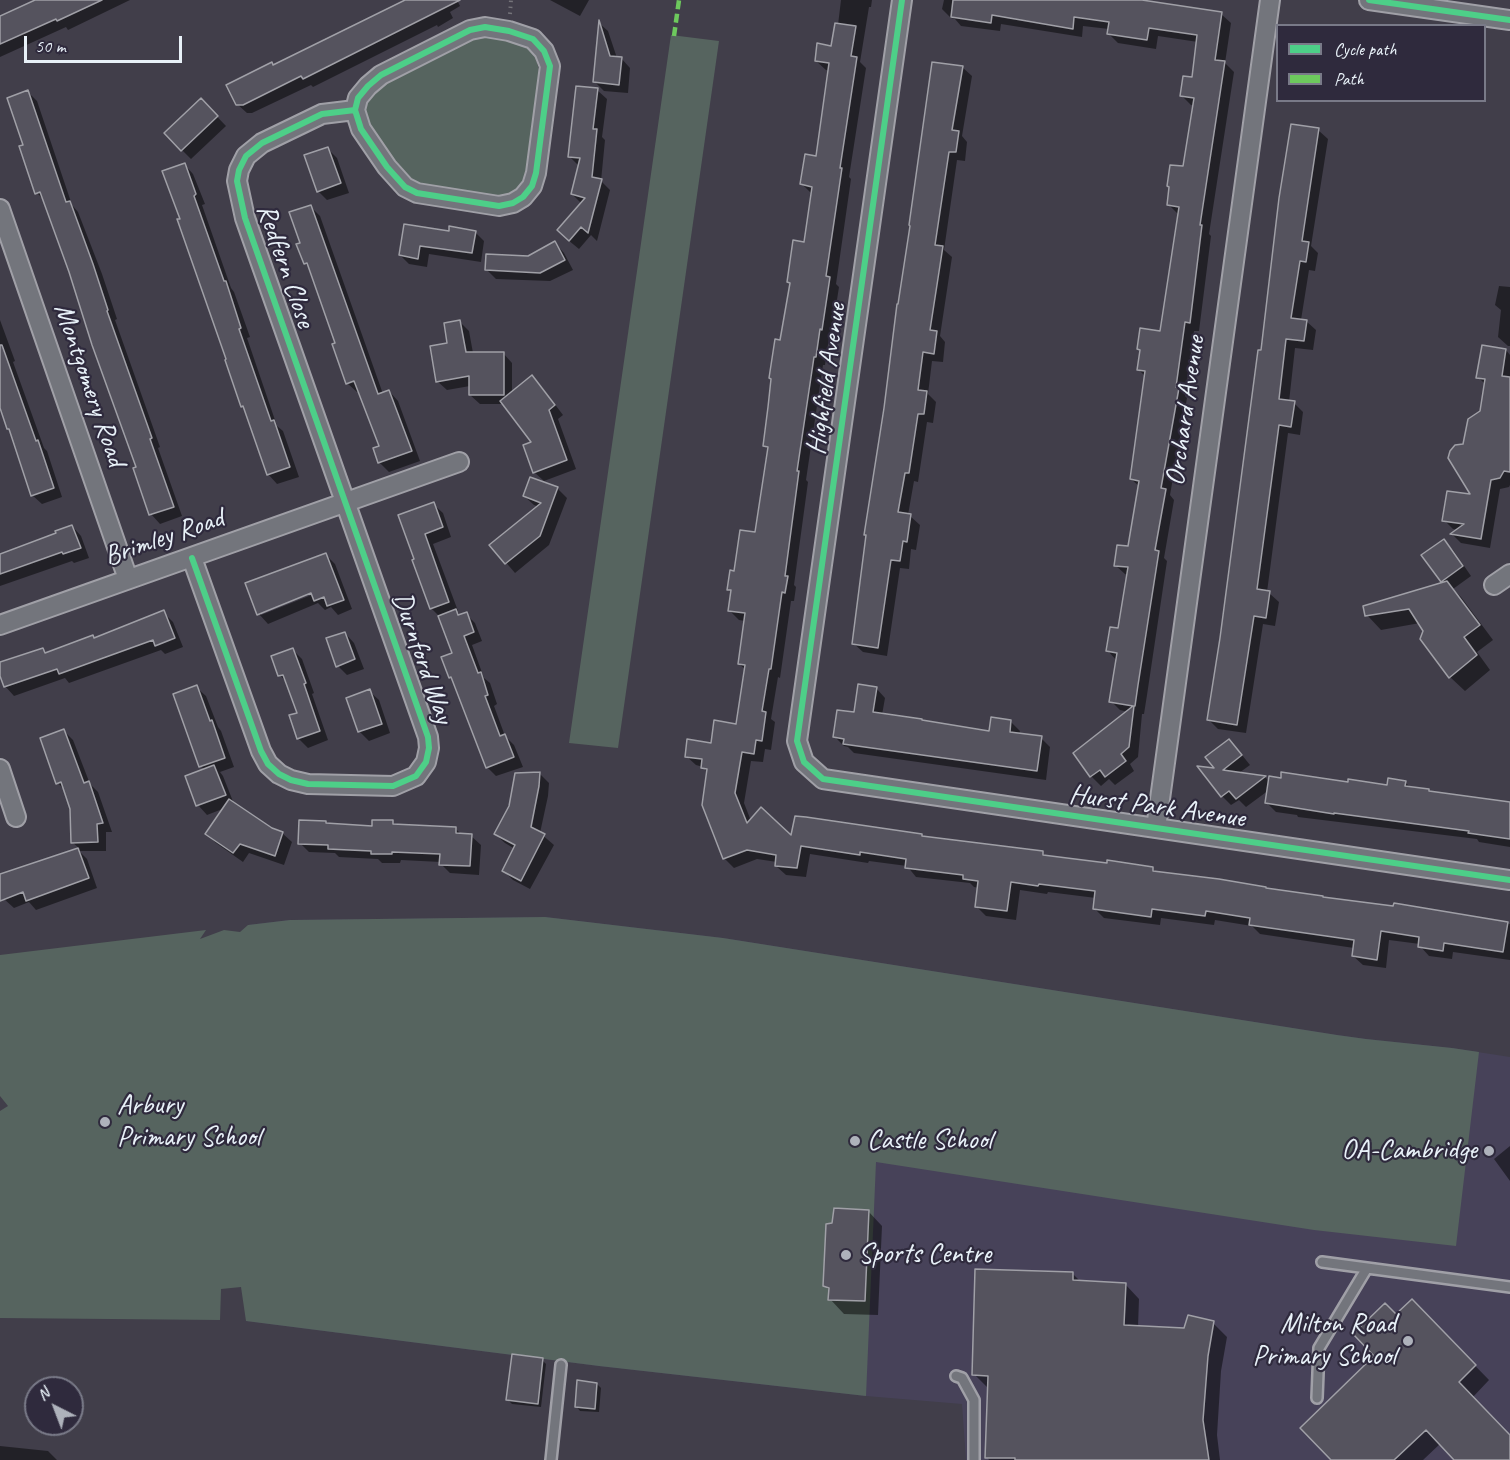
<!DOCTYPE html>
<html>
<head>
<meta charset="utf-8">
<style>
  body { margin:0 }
  #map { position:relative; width:1510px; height:1460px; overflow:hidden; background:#413e4a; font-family:Caveat,sans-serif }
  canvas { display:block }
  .legend { position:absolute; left:1276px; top:24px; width:210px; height:78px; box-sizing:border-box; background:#2f2a3d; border:2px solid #797a88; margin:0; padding:8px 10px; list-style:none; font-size:18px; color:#e8f1f8 }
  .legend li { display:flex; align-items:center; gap:12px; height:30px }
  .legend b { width:30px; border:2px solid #797a88 }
  .north { position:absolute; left:24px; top:1376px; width:60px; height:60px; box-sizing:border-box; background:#2f2a3d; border:2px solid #797a88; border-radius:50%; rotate:318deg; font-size:16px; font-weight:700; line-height:24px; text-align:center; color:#e8f1f8 }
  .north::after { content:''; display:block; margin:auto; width:21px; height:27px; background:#aeb2bb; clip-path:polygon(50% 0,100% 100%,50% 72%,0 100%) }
  .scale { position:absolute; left:24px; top:36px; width:158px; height:27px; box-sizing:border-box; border:3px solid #e8f1f8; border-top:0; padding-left:8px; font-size:18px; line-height:21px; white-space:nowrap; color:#e8f1f8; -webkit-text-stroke:4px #2f2a3d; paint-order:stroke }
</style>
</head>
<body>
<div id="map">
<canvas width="1510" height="1460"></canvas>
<ul class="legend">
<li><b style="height:8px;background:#4dcf88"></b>Cycle path</li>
<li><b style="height:8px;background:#6dc95d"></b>Path</li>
</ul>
<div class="north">N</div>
<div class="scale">50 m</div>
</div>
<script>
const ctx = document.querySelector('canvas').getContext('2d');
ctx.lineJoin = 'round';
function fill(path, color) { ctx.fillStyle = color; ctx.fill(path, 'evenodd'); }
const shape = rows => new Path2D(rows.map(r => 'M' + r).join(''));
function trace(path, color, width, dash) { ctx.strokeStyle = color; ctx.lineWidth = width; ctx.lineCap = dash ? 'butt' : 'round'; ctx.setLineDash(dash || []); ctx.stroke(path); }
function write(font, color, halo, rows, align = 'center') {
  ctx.font = font + ' Caveat,sans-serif'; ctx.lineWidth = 4.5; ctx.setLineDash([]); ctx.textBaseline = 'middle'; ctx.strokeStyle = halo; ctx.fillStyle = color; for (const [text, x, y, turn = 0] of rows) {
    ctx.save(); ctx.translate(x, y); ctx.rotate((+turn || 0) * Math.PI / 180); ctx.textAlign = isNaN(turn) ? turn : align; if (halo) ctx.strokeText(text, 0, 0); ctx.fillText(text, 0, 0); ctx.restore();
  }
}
fill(shape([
  [545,917,723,938,1337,1035,1366,1039,1452,1048,1510,1057,1510,1460,966,1460,962,1404,866,1396,599,1366,246,1321,248,925,290,920]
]), '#474259');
fill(shape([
  [671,35,719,41,618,748,569,743],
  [477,36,494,36,517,40,528,47,535,55,539,70,529,177,516,192,492,198,419,187,404,179,364,118,365,108,375,88],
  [545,917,723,938,1337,1035,1366,1039,1452,1048,1479,1052,1456,1246,1314,1230,876,1162,866,1396,599,1366,246,1321,241,1287,221,1289,220,1320,0,1318,0,1111,8,1106,0,1096,0,955,206,930,200,939,224,930,240,932,248,925,290,920]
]), '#56645f');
fill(shape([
  [39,0,130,0,68,30,66,27,0,57,0,18],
  [410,0,457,0,460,6,450,12,453,18,438,27,437,25,313,87,311,85,252,113,247,113,237,104,274,67],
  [550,0,589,0,580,16],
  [841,0,872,0,871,7,869,7,860,62,866,68,849,177,851,179,836,284,839,287,831,338,829,338,825,365,823,365,806,480,808,482,794,585,796,587,794,601,791,601,780,678,778,677,771,719,775,722,771,750,765,749,763,762,751,761,744,803,751,821,792,838,923,837,1043,853,1046,857,1152,868,1157,873,1395,908,1395,905,1510,924,1510,960,1453,952,1452,959,1429,956,1420,946,1420,944,1389,940,1386,968,1363,965,1353,956,1354,948,1260,934,1252,926,1215,920,1214,925,1161,918,1160,925,1104,918,1094,908,1096,898,1048,892,1047,894,1020,890,1016,920,986,916,976,906,979,888,974,887,970,883,916,877,907,866,869,861,868,863,810,854,806,877,786,875,776,866,777,862,757,859,734,868,725,859,703,805,708,773,703,767,696,765,686,756,712,744,737,725,746,670,739,664,745,621,739,620,729,610,732,593,729,589,735,573,757,534,769,450,764,445,791,284,788,282,805,243,811,193,802,184,818,158,830,71,826,70,816,61,832,47,838,25],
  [944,0,1138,0,1221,14,1231,23,1225,63,1234,72,1209,234,1211,236,1199,331,1194,331,1185,396,1187,398,1170,495,1174,500,1164,558,1167,561,1147,695,1144,714,1142,714,1138,757,1130,764,1134,771,1115,785,1109,779,1101,786,1091,776,1075,753,1128,712,1120,710,1111,701,1117,661,1108,651,1119,630,1128,575,1125,574,1115,565,1129,548,1140,487,1131,479,1146,377,1139,370,1141,351,1139,349,1161,332,1180,214,1178,214,1168,204,1184,168,1194,105,1191,105,1182,96,1193,79,1198,42,1158,36,1156,49,1118,43,1108,33,1109,29,1083,26,1082,37,1001,24,1000,31,961,26,955,19,951,18,942,9],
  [600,24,608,31,617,58,621,58,630,68,628,93,604,91,595,82],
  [962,67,972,76,962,136,967,142,965,161,957,160,944,250,952,257,940,336,945,342,943,362,932,361,928,394,936,402,933,423,927,422,918,482,914,481,908,515,910,516,920,525,916,550,911,549,909,569,900,568,887,656,863,652,853,643],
  [597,90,607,99,602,137,605,140,601,181,610,190,597,241,591,235,579,249,568,240,582,204,572,194,579,166,569,156],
  [28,92,37,101,72,205,78,212,102,274,117,319,115,320,160,447,158,448,182,516,160,524,151,514,138,468,45,201,37,193,25,146],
  [201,100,226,126,191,159,182,150],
  [1318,130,1328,139,1311,246,1318,253,1315,271,1309,270,1301,320,1306,321,1316,330,1313,350,1295,348,1289,402,1294,403,1303,412,1300,435,1288,433,1267,592,1269,593,1279,602,1275,626,1263,624,1246,733,1218,729,1209,720,1262,351],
  [327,148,337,158,349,193,327,200,318,191],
  [184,164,193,174,205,204,202,205,231,288,234,292,250,337,247,338,277,426,283,431,299,477,277,484,268,474,246,410,242,406,182,219],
  [311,207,320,216,383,394,389,391,398,401,420,461,389,472,379,462,381,447,360,391,357,392,347,383,337,344,310,268,305,263,301,244],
  [405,225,450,233,475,232,484,241,481,262,429,254,427,267,409,264,400,255],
  [555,243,564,253,573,270,550,281,496,279,487,270,528,257],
  [1499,286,1510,287,1510,346,1508,346,1498,337,1501,310,1495,305],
  [0,320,15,361,13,362,44,448,47,451,62,497,42,504,32,495,0,403],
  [460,322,469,331,473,353,503,353,512,363,512,392,532,377,541,386,563,415,558,419,576,469,544,481,534,472,534,443,504,404,480,404,470,395,470,386,447,390,437,381,449,344],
  [1506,350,1510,355,1510,485,1509,487,1500,489,1490,548,1461,543,1452,534,1458,530,1453,529,1444,520,1473,496,1464,445,1482,412,1486,385,1478,377],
  [557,488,567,498,549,545,515,573,491,545,539,507,534,505,524,496],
  [433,504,443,513,451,537,433,544,458,611,456,611,461,616,466,614,475,623,482,641,472,645,484,678,490,683,497,704,494,706,505,736,514,745,523,767,496,776,487,767,454,682,450,677,454,654,441,618,431,608,414,561],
  [72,526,81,536,89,558,74,563,72,561,0,586,0,555,58,534],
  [1443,541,1453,550,1471,576,1453,589,1461,597,1493,640,1477,652,1490,670,1465,691,1450,677,1420,623,1381,630,1367,615,1444,583,1442,581],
  [325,554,335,564,352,609,338,615,331,607,325,610,318,603,268,624,259,614,247,584],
  [318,589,319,592,261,615,261,612],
  [163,612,173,622,183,647,165,654,161,650,69,683,65,678,14,696,5,686,0,671,0,664,43,649,47,654,95,639],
  [345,633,354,643,364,669,347,675,338,666],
  [292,649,302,659,314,693,312,694,328,740,308,748,298,738,299,714,287,683,280,675],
  [196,687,206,696,218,727,221,731,234,767,220,772,223,776,234,804,271,829,282,833,292,842,284,865,249,853,243,862,216,843,207,834,225,808,207,815,198,805,187,777,204,770,201,766],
  [876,688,885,698,882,715,990,732,1011,722,1020,731,1019,735,1041,738,1050,747,1046,780,854,753,848,747,844,746,835,737],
  [369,691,379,700,390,733,369,741,359,731],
  [64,731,73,740,90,784,98,792,112,832,106,832,106,851,79,851,87,859,97,888,36,910,29,902,14,908,4,899,0,887,0,876,80,849,72,842,72,808,66,792,58,783,41,739],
  [1238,750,1250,765,1239,773,1265,777,1270,782,1349,784,1388,786,1405,782,1411,788,1429,790,1431,793,1510,804,1510,847,1479,842,1477,839,1298,817,1297,815,1276,812,1267,803,1269,790,1246,807,1239,800,1231,805,1222,796,1217,770],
  [540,774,549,783,548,796,540,833,554,845,530,889,513,880,504,871,515,849,505,843,495,834],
  [392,822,396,826,455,828,462,835,471,836,481,845,479,875,450,873,441,864,441,862,401,860,400,863,382,863,378,859,339,857,335,853,309,852,300,843,327,824,373,827],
  [1510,1146,1510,1181,1494,1159],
  [868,1211,882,1226,878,1315,844,1314,830,1299,831,1292,824,1285],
  [1072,1273,1081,1282,1125,1284,1139,1299,1138,1327,1185,1329,1213,1323,1227,1337,1221,1371,1217,1435,1220,1460,989,1460,987,1457,989,1389,974,1374],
  [1412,1301,1489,1380,1472,1398,1510,1437,1510,1460,1456,1460,1441,1443,1423,1460,1333,1460,1376,1356,1396,1316],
  [542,1360,546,1364,541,1407,512,1404,508,1400],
  [597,1384,601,1388,599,1412,580,1411,576,1406],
  [0,1446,48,1451,57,1460,0,1460]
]), '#0007');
const building = shape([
  [35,0,102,0,57,21,56,19,0,44,0,16,35,0],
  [405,0,460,0,303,79,301,76,243,105,236,105,226,85,272,62,273,65,405,0],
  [953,0,1142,0,1222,12,1215,60,1225,61,1200,225,1202,225,1190,323,1185,322,1176,387,1179,388,1161,488,1166,489,1155,550,1159,551,1138,685,1135,706,1134,706,1129,747,1121,754,1126,761,1105,777,1100,770,1090,777,1073,753,1133,706,1109,702,1117,653,1106,651,1110,627,1118,628,1128,567,1114,566,1117,545,1128,546,1139,481,1130,479,1145,371,1137,370,1140,350,1137,349,1140,328,1160,331,1179,207,1167,205,1169,187,1167,186,1170,165,1183,166,1194,98,1180,96,1183,76,1192,77,1197,35,1149,28,1147,40,1107,34,1109,22,1074,17,1073,29,992,15,991,23,951,17,953,0],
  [599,20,610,56,622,57,619,85,593,82,599,20],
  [835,23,856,26,851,56,857,57,840,168,842,168,826,276,830,277,822,330,820,329,816,357,814,357,797,471,799,471,785,576,788,576,785,593,782,592,771,669,769,669,762,711,766,712,762,741,756,740,754,754,742,752,735,793,747,823,761,807,791,835,795,816,806,817,922,834,922,836,1043,851,1043,855,1107,863,1107,860,1153,867,1153,871,1219,879,1266,887,1266,888,1323,896,1323,897,1393,906,1394,903,1508,922,1503,952,1444,943,1443,951,1418,947,1419,937,1381,931,1377,960,1352,956,1354,940,1249,925,1250,918,1206,911,1205,916,1152,909,1151,917,1093,909,1095,891,1039,884,1038,886,1011,882,1007,911,975,907,978,881,963,879,963,875,905,868,906,859,860,852,860,855,801,846,797,868,775,866,776,855,747,850,723,859,702,805,707,769,701,768,702,759,685,757,687,739,711,743,714,720,736,724,745,665,738,664,745,613,728,611,731,590,727,590,730,570,734,571,740,530,755,532,768,447,763,446,768,407,771,379,769,378,775,339,780,340,790,283,787,282,793,240,804,242,812,187,800,184,805,154,816,156,829,63,815,61,817,43,831,46,835,23],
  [932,62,963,66,952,130,959,131,956,152,949,152,935,245,943,246,930,330,937,331,934,354,923,352,918,390,927,391,924,414,918,414,909,473,905,473,898,512,911,514,907,542,903,541,900,561,891,560,878,648,852,644,866,535,864,535,884,408,897,304,898,304,910,226,909,225,932,62],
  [576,86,598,88,593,129,597,129,592,177,602,179,588,233,581,227,569,241,557,230,585,198,571,194,580,158,568,157,576,86],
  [28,90,66,202,70,201,93,264,108,310,107,311,152,438,150,439,174,507,149,515,133,468,136,467,92,345,69,272,40,192,35,194,19,146,23,145,7,98,28,90],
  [201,98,218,116,181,151,164,133,201,98],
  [1291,124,1319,128,1302,241,1309,242,1306,262,1300,261,1291,318,1307,320,1304,341,1286,339,1279,399,1295,401,1291,427,1279,425,1257,589,1270,591,1266,618,1254,616,1237,725,1207,720,1220,638,1258,350,1261,350,1279,198,1291,124],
  [328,147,341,183,317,192,304,155,328,147],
  [185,163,196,194,194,196,224,281,226,281,241,328,239,329,271,421,274,420,290,467,267,475,243,406,241,407,225,360,226,359,177,219,180,219,162,171,185,163],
  [311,205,378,394,389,390,412,451,378,463,373,448,379,446,354,381,346,384,332,344,335,343,307,263,304,264,296,244,300,243,289,212,311,205],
  [404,224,449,231,449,226,476,231,472,253,420,246,418,259,399,255,404,224],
  [555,241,565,260,540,273,485,270,486,254,528,256,555,241],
  [460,320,466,352,504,352,504,395,469,395,469,376,436,382,430,346,447,343,444,323,460,320],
  [0,345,2,345,36,441,38,440,54,488,31,496,9,429,7,429,0,408,0,345],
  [1482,345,1506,349,1502,376,1510,377,1510,472,1504,471,1500,478,1491,480,1481,539,1450,534,1464,524,1442,521,1447,491,1470,494,1448,458,1450,451,1455,445,1463,444,1468,419,1480,411,1485,379,1476,378,1482,345],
  [532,375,555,405,549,410,567,460,533,473,523,445,531,442,500,401,532,375],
  [530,477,558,487,540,536,505,564,489,545,541,503,523,496,530,477],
  [434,502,443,527,425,534,449,602,430,609,412,560,414,559,398,515,434,502],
  [72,525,81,548,63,554,62,552,0,574,0,554,56,533,55,531,72,525],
  [1444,539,1463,566,1441,582,1421,555,1444,539],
  [326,553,344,600,327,606,324,597,314,601,311,593,257,615,245,583,326,553],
  [1447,581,1480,625,1464,637,1477,655,1449,678,1420,639,1423,631,1409,609,1365,616,1363,606,1447,581],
  [456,609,458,615,467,612,474,632,464,636,478,673,481,672,488,695,485,696,500,736,505,734,514,757,486,768,451,677,449,678,441,657,452,653,438,616,456,609],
  [164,610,175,638,155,646,153,640,59,674,57,669,4,687,0,676,0,662,43,648,45,653,93,635,94,638,164,610],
  [345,632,355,659,336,667,326,638,345,632],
  [293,648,306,683,304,684,320,731,297,739,289,715,297,713,283,675,278,676,271,656,293,648],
  [858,684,877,687,873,712,922,719,922,720,989,731,991,717,1011,720,1010,732,1042,736,1037,771,843,744,844,739,833,737,837,710,854,712,858,684],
  [197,685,210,721,212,720,225,758,199,767,173,694,197,685],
  [370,689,382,724,358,732,346,698,370,689],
  [64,729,84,783,89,781,103,823,97,824,98,842,71,843,70,809,61,782,56,784,40,738,64,729],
  [1229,739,1242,755,1223,770,1266,776,1236,799,1229,791,1221,797,1197,766,1214,768,1205,757,1229,739],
  [214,765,226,795,196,806,185,776,214,765],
  [540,772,539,786,531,827,545,834,521,881,502,871,515,845,494,834,509,806,515,773,540,772],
  [1281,772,1348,782,1348,779,1387,785,1388,778,1406,781,1405,786,1429,789,1429,791,1510,802,1510,839,1468,833,1469,831,1334,813,1334,814,1265,803,1269,776,1281,778,1281,772],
  [229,799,272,828,283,832,275,856,240,844,233,853,205,834,229,799],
  [299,820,326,821,326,823,372,826,372,820,393,820,393,824,456,827,456,833,472,834,470,866,439,865,440,854,392,852,392,854,371,854,371,851,328,849,328,845,298,844,299,820],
  [78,848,89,878,26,901,23,892,0,901,0,874,78,848],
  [834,1208,869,1210,865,1301,828,1300,829,1288,823,1286,826,1224,832,1223,834,1208],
  [975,1269,1073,1272,1073,1280,1126,1283,1124,1325,1184,1328,1188,1315,1214,1321,1208,1356,1203,1420,1209,1460,1015,1460,1015,1458,985,1458,988,1376,972,1375,975,1269],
  [1412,1299,1476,1365,1459,1382,1510,1435,1510,1460,1454,1460,1426,1430,1394,1460,1331,1460,1300,1428,1374,1356,1353,1334,1385,1303,1396,1314,1412,1299],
  [512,1354,543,1358,538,1404,506,1400,512,1354],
  [577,1380,597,1383,595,1409,575,1407,577,1380]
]);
fill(building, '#55535e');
trace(building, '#a0a0a7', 1.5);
const lane = shape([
  [1322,1262,1510,1287],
  [956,1376,962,1378,974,1400,974,1460],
  [1317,1398,1319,1348,1367,1268],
  [551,1460,561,1365]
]);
const street = shape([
  [902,0,797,741,804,762,823,779,1510,880],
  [1369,0,1510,20],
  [0,209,128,579],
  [192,558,261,751,268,764,279,774,291,780,308,784,393,786,416,776,426,762,429,748,428,737,245,218,237,181,239,170,246,156,262,143,322,114,355,110,358,98,368,86,381,75,470,30,485,27,509,31,533,39,544,51,550,66,536,173,532,186,523,197,513,203,499,206,417,193,405,187,387,167,361,129,355,110],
  [1494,585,1510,574],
  [0,625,459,462],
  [0,769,16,817],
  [1156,828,1270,0]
]);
trace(lane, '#a0a0a7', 14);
trace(street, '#a0a0a7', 22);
trace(shape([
  [510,14,511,0]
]), '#75747a', 4, [1.5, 4.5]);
trace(lane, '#73757c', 9);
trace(street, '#73757c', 18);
trace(shape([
  [674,36,679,0]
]), '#6dc95d', 4.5, [9, 4.5]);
trace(shape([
  [902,0,797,741,804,762,823,779,1510,880],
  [1369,0,1510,20],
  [192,558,261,751,268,764,279,774,291,780,308,784,393,786,416,776,426,762,429,748,428,737,245,218,237,181,239,170,246,156,262,143,322,114,355,110,358,98,368,86,381,75,470,30,485,27,509,31,533,39,544,51,550,66,536,173,532,186,523,197,513,203,499,206,417,193,405,187,387,167,361,129,355,110]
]), '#4dcf88', 6);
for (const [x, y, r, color] of [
  [105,1122,6,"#aeb2bb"],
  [855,1141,6,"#aeb2bb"],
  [1489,1151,6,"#aeb2bb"],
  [846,1255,6,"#aeb2bb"],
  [1408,1341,6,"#aeb2bb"]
]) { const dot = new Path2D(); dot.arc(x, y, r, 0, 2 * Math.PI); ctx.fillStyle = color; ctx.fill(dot); trace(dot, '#2f2a3d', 2); }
write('28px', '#e8f1f8', '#2f2a3d', [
  ["Redfern Close",285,266,71],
  ["Highfield Avenue",827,379,-82],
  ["Montgomery Road",89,385,71],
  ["Orchard Avenue",1186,411,-82],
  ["Brimley Road",164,538,-19],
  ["Durnford Way",422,658,71],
  ["Hurst Park Avenue",1157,807,8]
]);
write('28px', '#e8f1f8', '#2f2a3d', [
  ["Arbury",117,1106],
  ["Primary School",117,1138],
  ["Castle School",867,1141],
  ["OA-Cambridge",1477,1151,"right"],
  ["Sports Centre",858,1255],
  ["Milton Road",1396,1325,"right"],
  ["Primary School",1396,1357,"right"]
], 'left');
</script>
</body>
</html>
